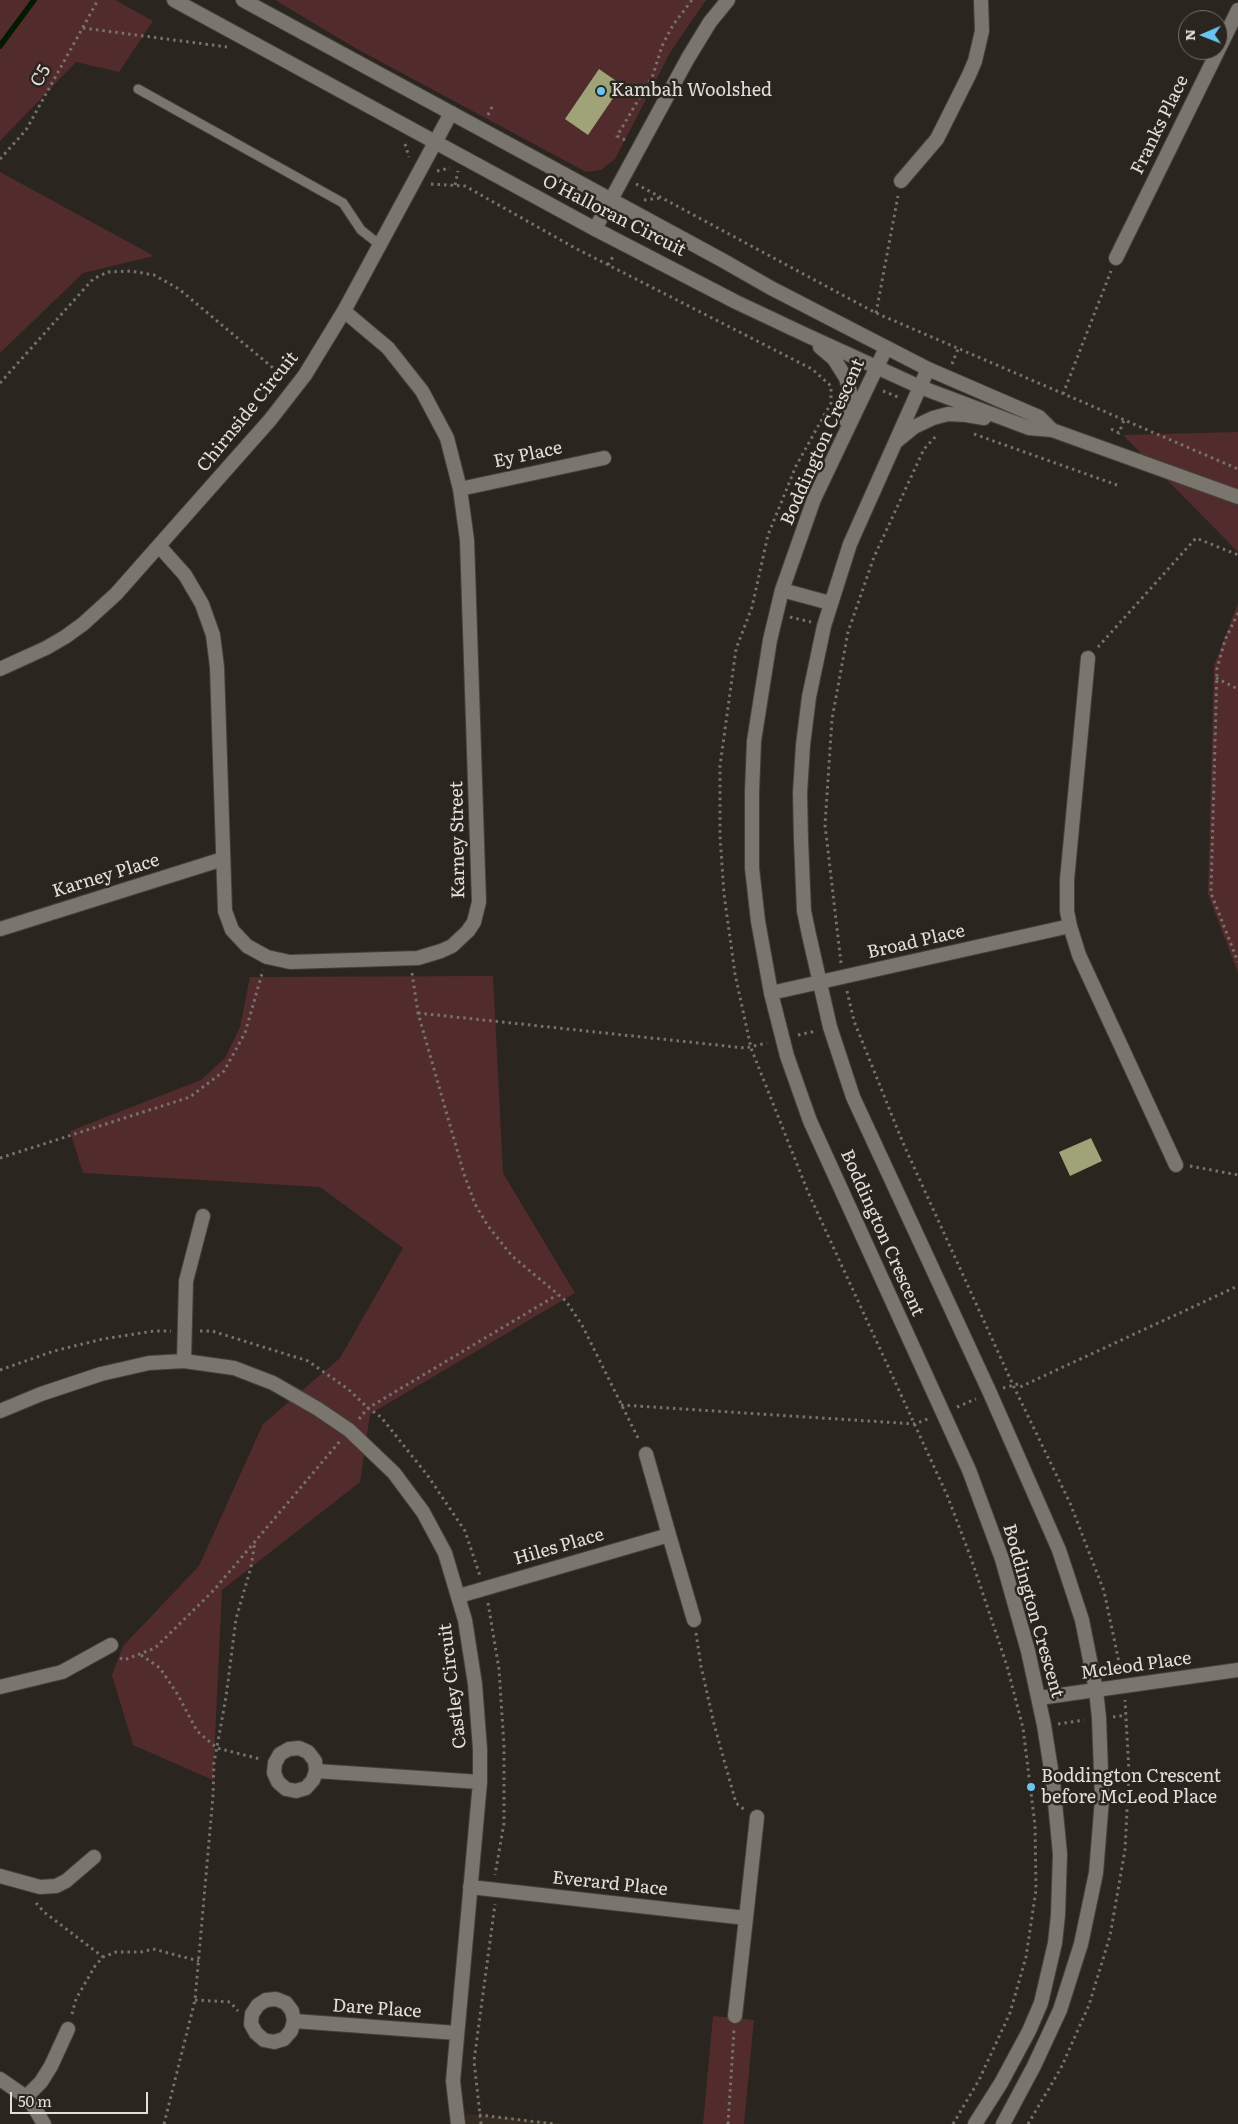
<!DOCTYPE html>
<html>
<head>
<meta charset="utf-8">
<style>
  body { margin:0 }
  #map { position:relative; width:1238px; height:2124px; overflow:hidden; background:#2a251e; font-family:Literata,serif }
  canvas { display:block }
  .north { position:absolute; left:1178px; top:10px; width:50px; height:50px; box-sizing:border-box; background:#2a251e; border:1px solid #746f6a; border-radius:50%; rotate:269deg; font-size:14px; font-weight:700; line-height:20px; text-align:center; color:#e2dfdb }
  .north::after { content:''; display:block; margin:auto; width:18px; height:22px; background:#68c4f0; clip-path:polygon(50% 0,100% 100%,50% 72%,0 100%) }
  .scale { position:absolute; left:10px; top:2092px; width:138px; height:22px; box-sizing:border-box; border:2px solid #e2dfdb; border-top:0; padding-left:6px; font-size:15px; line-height:18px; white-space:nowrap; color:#e2dfdb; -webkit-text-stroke:4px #2a251e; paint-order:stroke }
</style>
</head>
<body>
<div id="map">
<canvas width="1238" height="2124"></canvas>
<div class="north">N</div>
<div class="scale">50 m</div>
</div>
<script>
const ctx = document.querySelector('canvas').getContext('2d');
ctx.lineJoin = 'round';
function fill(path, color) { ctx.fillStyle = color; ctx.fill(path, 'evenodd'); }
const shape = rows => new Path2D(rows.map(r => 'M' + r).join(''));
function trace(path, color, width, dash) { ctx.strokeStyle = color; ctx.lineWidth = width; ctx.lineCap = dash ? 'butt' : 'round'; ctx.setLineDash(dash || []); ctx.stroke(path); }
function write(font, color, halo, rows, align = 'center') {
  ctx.font = font + ' Literata,serif'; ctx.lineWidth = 5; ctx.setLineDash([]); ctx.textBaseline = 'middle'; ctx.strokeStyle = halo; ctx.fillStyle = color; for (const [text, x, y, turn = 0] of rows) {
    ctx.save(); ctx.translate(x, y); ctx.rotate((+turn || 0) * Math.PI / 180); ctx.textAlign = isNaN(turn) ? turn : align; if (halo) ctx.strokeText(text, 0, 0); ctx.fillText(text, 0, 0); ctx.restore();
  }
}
fill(shape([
  [463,2114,478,2115,569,2124,465,2124]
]), '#352d21');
fill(shape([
  [0,0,115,0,153,21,119,72,76,62,0,141],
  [275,0,706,0,671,51,615,159,601,170,586,172,357,49],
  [0,172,154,256,83,273,0,353],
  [1238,432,1238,552,1123,435],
  [1238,603,1238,973,1208,894,1214,666],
  [493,976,503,1173,575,1293,370,1414,360,1482,222,1590,213,1780,133,1745,112,1675,123,1646,199,1566,263,1424,340,1358,403,1248,320,1187,83,1173,70,1131,201,1080,225,1058,240,1027,250,977],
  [713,2016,754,2020,744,2124,703,2124]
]), '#522c2c');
trace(shape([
  [0,46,34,0]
]), '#031a01', 5.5);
fill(shape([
  [599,69,622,85,588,135,565,119],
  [1091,1138,1102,1161,1070,1176,1059,1152]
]), '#a0a377');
const service = shape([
  [138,89,343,203,361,230,380,245]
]);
const minor = shape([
  [901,181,937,139,969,75,975,61,982,31,981,0],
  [595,229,688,58,710,22,728,0],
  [1116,258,1238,10],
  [460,489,604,458],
  [159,546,185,575,202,604,213,635,217,667,225,911,232,930,247,946,267,957,290,962,418,958,441,951,452,946,468,931,474,922,479,902,467,540,460,489,447,438,422,391,388,348,344,311],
  [0,669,46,648,65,637,83,624,116,594,270,420,305,375,344,311,451,113],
  [1070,926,1067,911,1067,880,1088,658],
  [0,929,223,859],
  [771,993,1070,926,1079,955,1176,1165],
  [184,1361,186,1281,203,1216],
  [0,1411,41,1394,101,1374,149,1363,184,1361,234,1368,273,1383,318,1409,349,1430,394,1473,423,1512,445,1553,465,1620,475,1684,480,1749,480,1782,453,2081,458,2124],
  [646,1454,669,1535],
  [459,1596,669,1535,694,1620],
  [0,1687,62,1672,111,1645],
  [1039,1698,1238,1670],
  [316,1771,315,1761,308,1752,299,1748,289,1749,280,1754,275,1763,274,1773,278,1782,286,1789,296,1791,306,1788,313,1780,316,1771,480,1782],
  [0,1876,40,1887,56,1886,66,1881,94,1857],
  [470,1887,746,1918,735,2016],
  [746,1918,757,1817],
  [294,2021,292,2011,286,2003,276,1999,266,2000,258,2005,252,2014,251,2024,256,2033,264,2040,274,2042,284,2039,291,2031,294,2021,457,2033],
  [0,2079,26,2097,34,2107,44,2124],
  [26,2097,41,2082,51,2066,68,2029]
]);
const tertiary = shape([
  [174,0,595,229,736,302,806,335,920,387,1029,428,1052,430,1238,497],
  [243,0,722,260,771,288,928,369,1039,417,1052,430],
  [820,347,834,359,846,378,850,392,850,402,843,418],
  [886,348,814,499,782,590,770,640,754,741,752,792,752,868,758,921,771,993,787,1056,810,1121,969,1470,1002,1559,1028,1651,1044,1725,1053,1782,1060,1854,1058,1915,1055,1943,1041,2003,1029,2031,1001,2083,975,2124],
  [928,369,850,544,824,626,809,697,803,745,800,793,801,840,804,911,809,935,830,1027,853,1097,990,1393,1059,1550,1082,1620,1096,1690,1099,1718,1102,1799,1096,1873,1081,1944,1060,2010,1034,2066,1003,2124],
  [898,440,914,427,933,418,948,414,966,415,984,418],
  [782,590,830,603]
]);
trace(service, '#44403b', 11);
trace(minor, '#44403b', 16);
trace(tertiary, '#44403b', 16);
trace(shape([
  [83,28,227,47],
  [488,115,493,105],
  [625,140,617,136,653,75,662,46,673,25,692,0],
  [405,144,409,157],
  [0,159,26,130,98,0],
  [437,171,450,168],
  [431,184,465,186,575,248,812,369,831,386,831,403,796,466,768,535,752,607,736,649,720,766,720,836,724,894,735,974,751,1048,808,1192,947,1495,971,1558,1007,1666,1023,1728,1035,1825,1036,1890,1026,1957,1010,2013,979,2080,953,2124],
  [636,184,876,313,1238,469],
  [455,185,458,171],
  [644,200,660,198],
  [608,265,614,255],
  [876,313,898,196],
  [952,364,958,349],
  [0,383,93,279,108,272,131,271,154,275,179,289,285,378],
  [883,391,898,397],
  [1063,394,1111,271],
  [1111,429,1119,433,1124,420],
  [974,434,1117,485],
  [1238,613,1225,640,1217,669,1211,893,1238,962],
  [790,617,811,622],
  [1098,647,1196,538,1238,555],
  [1216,678,1238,689],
  [841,963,825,825,832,719,848,632,874,557,924,449,937,435],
  [412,973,418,1013,464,1174,475,1204,488,1226,512,1256,566,1301,582,1325,639,1440],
  [847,991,854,1021,903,1143,1013,1385,1070,1503,1104,1591,1121,1672],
  [418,1013,745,1048,767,1043],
  [798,1035,816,1031],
  [0,1158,190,1097,224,1071,245,1033,263,970],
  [1190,1166,1238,1175],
  [200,1331,212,1331,308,1361,348,1389,368,1408,381,1417,428,1476,465,1531,480,1576],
  [0,1370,54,1351,103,1339,154,1331,171,1331],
  [1003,1388,1018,1384,1020,1387,1238,1286],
  [621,1405,915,1424,930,1418],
  [957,1407,976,1399],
  [359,1419,368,1408,557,1295],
  [488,1603,499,1669,504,1746,504,1823,495,1875],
  [696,1633,701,1666,714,1724,736,1803,745,1810],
  [141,1655,160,1668,178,1695,197,1731,217,1748,260,1759],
  [120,1658,124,1660,155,1648,214,1590,340,1441],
  [1113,1717,1126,1715],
  [1058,1724,1084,1720],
  [36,1903,44,1912,103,1957],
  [195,2000,230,2002,238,2011],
  [72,2014,76,1999,95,1966,103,1957,116,1952,141,1952,153,1949,199,1961],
  [479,2115,555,2124],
  [164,2124,195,2000,213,1796,214,1763,226,1697,236,1619,251,1567,255,1541],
  [481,2124,474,2061,495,1904],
  [728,2124,734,2030],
  [1028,2124,1061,2068,1089,2005,1110,1936,1125,1850,1129,1772,1125,1700]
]), '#76726c', 3, [2.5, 4]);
trace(service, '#7a756d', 9);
trace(minor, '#7a756d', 14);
trace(tertiary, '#7a756d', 14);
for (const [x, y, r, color] of [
  [601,91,5,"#68c4f0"],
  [1031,1787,5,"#68c4f0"]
]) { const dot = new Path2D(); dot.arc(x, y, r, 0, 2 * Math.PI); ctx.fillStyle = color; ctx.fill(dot); trace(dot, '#2a251e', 2); }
write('18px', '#e2dfdb', '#2a251e', [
  ["C5",41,76,-61],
  ["Franks Place",1160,125,-64],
  ["O'Halloran Circuit",614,216,27],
  ["Chirnside Circuit",248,412,-51],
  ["Boddington Crescent",823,442,-66],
  ["Ey Place",528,455,-12],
  ["Karney Street",458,840,-91],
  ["Karney Place",106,876,-17],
  ["Broad Place",916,942,-13],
  ["Boddington Crescent",882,1233,66],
  ["Hiles Place",559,1547,-16],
  ["Boddington Crescent",1033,1611,74],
  ["Mcleod Place",1136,1666,-8],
  ["Castley Circuit",453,1686,-97],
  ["Everard Place",610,1884,6],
  ["Dare Place",377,2009,4]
]);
write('18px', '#e2dfdb', '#2a251e', [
  ["Kambah Woolshed",611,91],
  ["Boddington Crescent",1041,1777],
  ["before McLeod Place",1041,1798]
], 'left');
</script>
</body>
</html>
